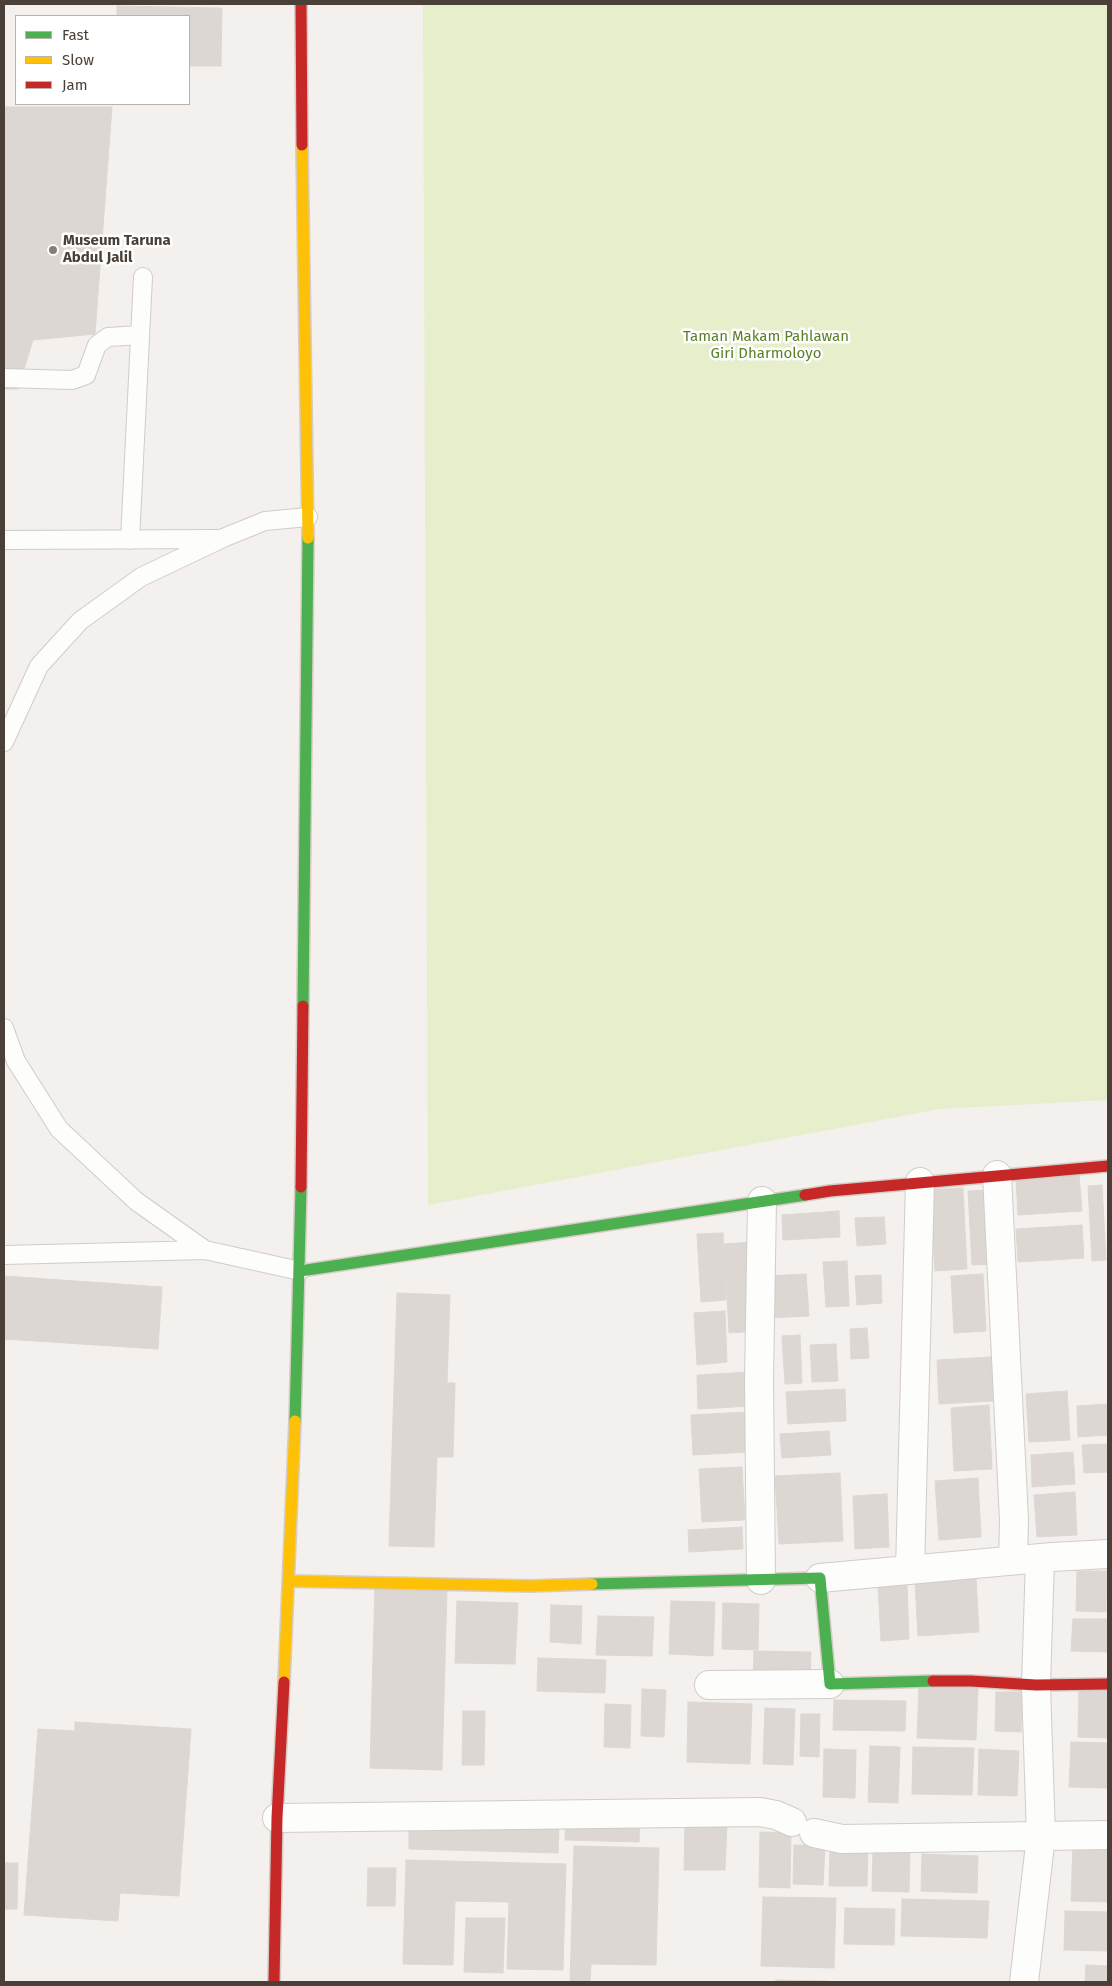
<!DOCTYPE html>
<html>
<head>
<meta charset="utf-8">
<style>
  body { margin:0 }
  #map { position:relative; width:1112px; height:1986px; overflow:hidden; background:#f3f0ed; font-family:"Fira Sans",sans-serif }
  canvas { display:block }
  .frame { position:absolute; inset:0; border:5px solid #4b4037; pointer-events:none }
  .legend { position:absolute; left:15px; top:15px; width:175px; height:90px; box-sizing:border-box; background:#fff; border:1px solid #b7b3af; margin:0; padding:6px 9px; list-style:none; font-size:15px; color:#4b4037 }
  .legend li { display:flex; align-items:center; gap:10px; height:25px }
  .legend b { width:25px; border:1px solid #b7b3af }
</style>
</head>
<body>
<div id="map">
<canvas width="1112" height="1986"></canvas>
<div class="frame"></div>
<ul class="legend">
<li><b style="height:6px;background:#4caf50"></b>Fast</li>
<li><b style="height:6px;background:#ffc107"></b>Slow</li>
<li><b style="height:6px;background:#c62828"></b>Jam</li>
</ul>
</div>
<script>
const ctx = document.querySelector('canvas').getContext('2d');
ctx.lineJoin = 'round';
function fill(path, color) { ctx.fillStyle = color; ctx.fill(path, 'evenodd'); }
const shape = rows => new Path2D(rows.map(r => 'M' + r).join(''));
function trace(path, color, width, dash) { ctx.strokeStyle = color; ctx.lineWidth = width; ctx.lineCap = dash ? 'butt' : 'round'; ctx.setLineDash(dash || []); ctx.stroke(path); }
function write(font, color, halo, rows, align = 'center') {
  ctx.font = font + ' "Fira Sans",sans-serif'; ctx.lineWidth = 5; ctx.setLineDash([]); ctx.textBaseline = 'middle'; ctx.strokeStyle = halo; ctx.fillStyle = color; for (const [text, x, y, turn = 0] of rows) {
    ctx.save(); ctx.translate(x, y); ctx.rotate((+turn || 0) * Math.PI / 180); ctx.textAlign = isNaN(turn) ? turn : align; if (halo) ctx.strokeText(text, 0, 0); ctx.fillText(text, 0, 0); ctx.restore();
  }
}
fill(shape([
  [423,4,1108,4,1108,1100,940,1109,428,1205]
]), '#e6eecc');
const building = shape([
  [117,6,222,8,221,66,189,66,189,16,117,16,117,6],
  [4,107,112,107,95,334,33,340,18,389,4,389,4,107],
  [1079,1174,1082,1211,1018,1215,1016,1178,1079,1174],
  [1102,1185,1106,1260,1092,1261,1088,1186,1102,1185],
  [963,1188,967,1269,935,1271,930,1190,963,1188],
  [989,1190,993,1264,972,1265,968,1191,989,1190],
  [839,1211,840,1237,783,1240,782,1215,839,1211],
  [884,1217,886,1244,857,1246,855,1218,884,1217],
  [1082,1225,1084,1258,1018,1262,1016,1229,1082,1225],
  [723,1233,726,1300,701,1302,697,1234,723,1233],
  [753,1242,757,1331,729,1333,724,1244,753,1242],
  [847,1261,849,1306,826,1307,823,1262,847,1261],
  [806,1274,809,1316,768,1318,766,1276,806,1274],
  [983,1274,986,1331,954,1333,951,1276,983,1274],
  [881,1275,882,1303,857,1305,855,1276,881,1275],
  [4,1276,162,1287,158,1349,4,1339,4,1276],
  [397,1293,450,1295,447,1383,455,1383,453,1457,437,1457,434,1547,389,1546,397,1293],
  [725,1311,727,1362,697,1365,694,1313,725,1311],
  [867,1328,869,1358,851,1359,850,1329,867,1328],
  [800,1335,802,1383,785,1384,782,1336,800,1335],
  [836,1344,838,1381,812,1382,810,1345,836,1344],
  [991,1357,993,1401,939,1404,937,1360,991,1357],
  [749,1372,751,1406,698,1409,697,1375,749,1372],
  [845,1389,846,1421,788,1424,786,1392,845,1389],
  [1067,1391,1070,1440,1029,1442,1026,1394,1067,1391],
  [1108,1404,1108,1435,1078,1437,1077,1406,1108,1404],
  [989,1405,992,1469,954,1471,951,1408,989,1405],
  [746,1412,748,1452,693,1455,691,1415,746,1412],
  [829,1431,831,1455,782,1458,780,1434,829,1431],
  [1108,1444,1108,1472,1084,1473,1082,1445,1108,1444],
  [1073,1452,1075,1484,1032,1487,1031,1455,1073,1452],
  [742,1467,745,1520,702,1522,699,1469,742,1467],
  [840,1473,843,1541,779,1544,775,1476,840,1473],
  [978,1478,981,1537,939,1540,935,1481,978,1478],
  [1075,1492,1077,1535,1037,1537,1034,1495,1075,1492],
  [887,1494,889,1547,855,1549,853,1496,887,1494],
  [742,1527,743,1549,689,1552,688,1530,742,1527],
  [1077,1571,1107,1571,1106,1612,1076,1611,1077,1571],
  [976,1578,979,1632,918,1636,915,1582,976,1578],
  [375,1585,447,1588,442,1770,370,1768,375,1585],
  [907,1585,909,1639,881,1641,878,1587,907,1585],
  [457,1601,518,1603,515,1664,455,1663,457,1601],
  [671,1601,715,1602,713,1656,669,1654,671,1601],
  [723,1603,759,1604,758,1650,722,1649,723,1603],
  [551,1605,582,1606,581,1644,550,1642,551,1605],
  [598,1616,654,1617,652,1656,596,1655,598,1616],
  [1073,1619,1108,1619,1108,1652,1071,1651,1073,1619],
  [754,1651,811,1652,810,1682,753,1681,754,1651],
  [538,1658,606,1660,605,1693,537,1691,538,1658],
  [919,1685,978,1687,976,1740,917,1738,919,1685],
  [1079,1688,1108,1689,1108,1738,1078,1737,1079,1688],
  [642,1689,666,1690,664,1737,641,1736,642,1689],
  [996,1692,1022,1692,1021,1732,995,1731,996,1692],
  [834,1700,906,1701,905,1731,833,1730,834,1700],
  [688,1702,752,1704,750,1764,687,1762,688,1702],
  [605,1704,631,1705,630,1748,604,1747,605,1704],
  [765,1708,795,1709,793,1765,763,1764,765,1708],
  [463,1711,485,1711,484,1765,462,1765,463,1711],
  [801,1714,820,1714,819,1757,800,1756,801,1714],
  [75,1722,191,1729,179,1896,120,1893,118,1921,24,1915,38,1729,75,1731,75,1722],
  [1071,1742,1108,1743,1108,1788,1069,1787,1071,1742],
  [870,1746,900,1747,898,1803,868,1802,870,1746],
  [913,1747,974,1748,972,1795,912,1794,913,1747],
  [824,1749,856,1750,855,1798,823,1797,824,1749],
  [979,1749,1019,1751,1017,1796,978,1795,979,1749],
  [566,1819,640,1820,639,1842,565,1840,566,1819],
  [685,1822,727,1823,725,1870,684,1870,685,1822],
  [409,1823,559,1826,558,1853,409,1849,409,1823],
  [760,1832,791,1833,790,1888,759,1887,760,1832],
  [1073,1844,1108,1844,1108,1902,1071,1901,1073,1844],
  [794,1845,825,1846,823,1885,793,1884,794,1845],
  [574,1846,659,1848,656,1965,591,1964,590,1982,570,1982,574,1846],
  [830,1847,868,1847,867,1886,829,1886,830,1847],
  [873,1850,910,1850,909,1892,872,1891,873,1850],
  [922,1854,978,1856,977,1893,921,1891,922,1854],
  [406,1860,566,1864,563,1970,507,1969,509,1902,455,1901,453,1965,403,1964,406,1860],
  [4,1863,18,1863,17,1909,4,1909,4,1863],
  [368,1868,396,1868,395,1906,367,1906,368,1868],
  [763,1897,836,1898,834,1968,761,1966,763,1897],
  [902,1899,989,1901,987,1938,901,1936,902,1899],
  [845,1908,895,1909,894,1945,844,1944,845,1908],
  [1065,1911,1108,1912,1108,1951,1064,1950,1065,1911],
  [466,1918,505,1918,503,1973,464,1972,466,1918],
  [1086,1965,1108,1966,1108,1982,1085,1982,1086,1965],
  [776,1980,829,1981,829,1982,776,1982,776,1980]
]);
fill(building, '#dcd7d3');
trace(building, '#dcd7d2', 1);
const lane = shape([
  [4,378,72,380,86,375,97,345,108,337,140,335],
  [4,540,216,539],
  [130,540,143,277],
  [4,742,39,666,80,621,141,577,223,538,265,521,308,517],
  [4,1028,16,1061,59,1129,136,1201,205,1250],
  [4,1255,205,1250,300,1271]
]);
const street = shape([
  [997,1175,1014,1520,1013,1560],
  [910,1570,920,1182],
  [820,1578,1052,1557,1108,1554],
  [761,1580,759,1380,762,1201],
  [709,1685,830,1684],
  [277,1818,760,1812,776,1815,792,1822],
  [814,1833,842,1839,1108,1835],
  [1024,1982,1041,1836,1036,1685,1040,1559]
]);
const fast = shape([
  [303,1006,308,538],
  [300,1271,805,1195],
  [295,1421,301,1187],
  [592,1584,820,1578,830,1684,933,1681]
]);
const slow = shape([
  [302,145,308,538],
  [289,1581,530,1586,592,1584],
  [284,1682,295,1421]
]);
const jam = shape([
  [301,4,302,145],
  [301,1187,303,1006],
  [805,1195,830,1191,1108,1166],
  [933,1681,971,1681,1036,1685,1108,1684],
  [274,1982,277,1818,284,1682]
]);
trace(lane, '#d0ccc9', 20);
trace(street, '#d0ccc9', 30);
trace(fast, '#d5cdc5', 14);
trace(slow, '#d5cdc5', 14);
trace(jam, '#d5cdc5', 14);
trace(lane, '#fdfdfc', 18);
trace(street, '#fdfdfc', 28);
trace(fast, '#4caf50', 11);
trace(slow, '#ffc107', 11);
trace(jam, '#c62828', 11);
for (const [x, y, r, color] of [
  [53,250,5,"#867e77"]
]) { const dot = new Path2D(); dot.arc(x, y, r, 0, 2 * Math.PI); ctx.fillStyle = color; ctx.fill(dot); trace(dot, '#fff', 2); }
write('bold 15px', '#4b4037', '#fff', [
  ["Museum Taruna",63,241],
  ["Abdul Jalil",63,258]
], 'left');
write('15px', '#598225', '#fff', [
  ["Taman Makam Pahlawan",766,337],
  ["Giri Dharmoloyo",766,354]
]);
</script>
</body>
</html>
